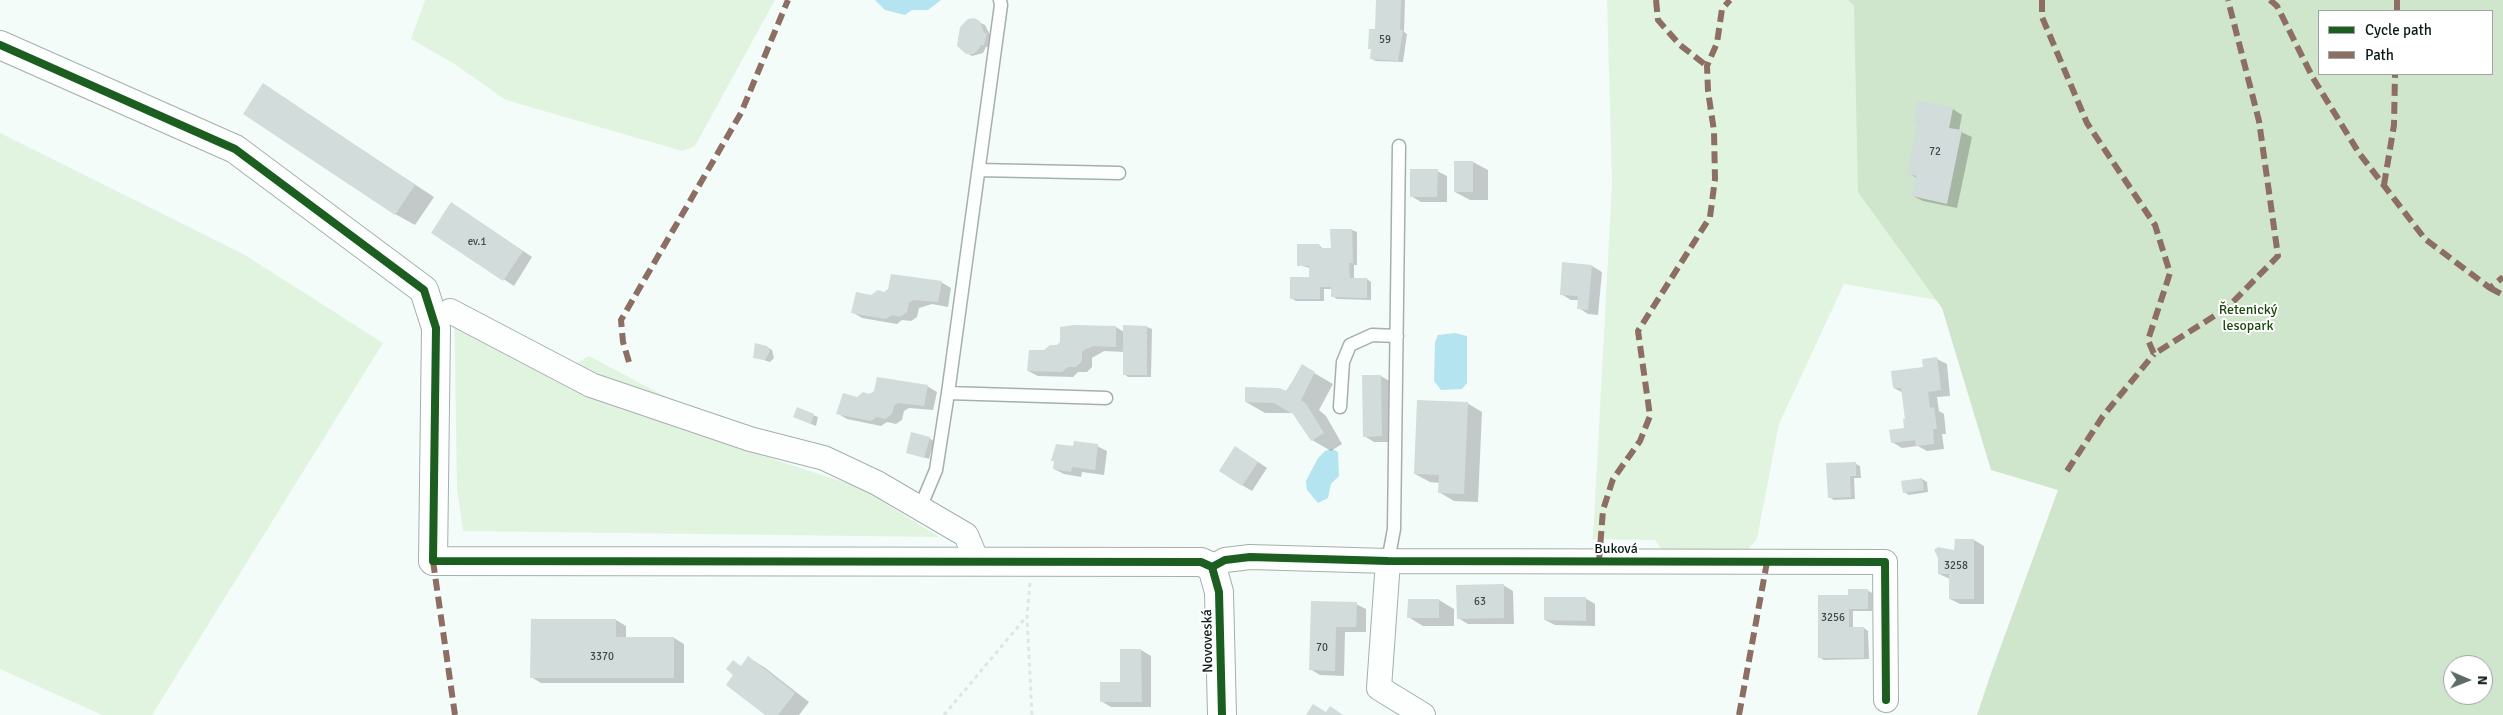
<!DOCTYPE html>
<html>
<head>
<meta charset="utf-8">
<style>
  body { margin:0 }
  #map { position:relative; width:2503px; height:715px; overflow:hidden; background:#f4fcfa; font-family:Signika,sans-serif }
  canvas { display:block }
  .legend { position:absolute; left:2318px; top:10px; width:175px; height:65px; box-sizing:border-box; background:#fff; border:1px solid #9ea4a3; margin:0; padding:6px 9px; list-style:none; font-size:15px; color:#0d1b18 }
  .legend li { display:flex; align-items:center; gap:10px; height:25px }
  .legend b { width:25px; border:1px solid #9ea4a3 }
  .north { position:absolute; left:2443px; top:655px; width:50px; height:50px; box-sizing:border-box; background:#fff; border:1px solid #9ea4a3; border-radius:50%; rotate:91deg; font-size:14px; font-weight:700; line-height:20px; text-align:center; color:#0d1b18 }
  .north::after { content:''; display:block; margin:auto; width:18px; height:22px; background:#5e6a67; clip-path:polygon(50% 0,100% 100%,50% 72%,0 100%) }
</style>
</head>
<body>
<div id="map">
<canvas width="2503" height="715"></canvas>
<ul class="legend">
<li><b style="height:6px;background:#1b5e20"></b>Cycle path</li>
<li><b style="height:6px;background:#8d6e63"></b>Path</li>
</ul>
<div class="north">N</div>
</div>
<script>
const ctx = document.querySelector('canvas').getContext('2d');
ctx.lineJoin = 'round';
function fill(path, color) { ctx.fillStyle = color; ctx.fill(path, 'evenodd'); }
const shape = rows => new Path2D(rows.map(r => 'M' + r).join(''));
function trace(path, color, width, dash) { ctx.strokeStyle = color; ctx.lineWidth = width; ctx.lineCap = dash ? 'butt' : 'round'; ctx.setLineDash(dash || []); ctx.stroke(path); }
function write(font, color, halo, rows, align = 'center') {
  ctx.font = font + ' Signika,sans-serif'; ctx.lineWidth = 4; ctx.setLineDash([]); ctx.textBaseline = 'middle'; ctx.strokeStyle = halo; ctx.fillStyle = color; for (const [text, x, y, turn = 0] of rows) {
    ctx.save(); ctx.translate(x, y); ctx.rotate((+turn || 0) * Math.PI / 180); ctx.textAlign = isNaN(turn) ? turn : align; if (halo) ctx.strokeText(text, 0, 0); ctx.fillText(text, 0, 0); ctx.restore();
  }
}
fill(shape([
  [425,0,775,0,695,146,682,151,506,100,453,63,411,39],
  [1607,0,1848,0,1854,6,1936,300,1844,284,1779,424,1757,539,1744,554,1665,554,1655,540,1593,539,1612,183],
  [0,133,245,255,383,343,152,715,102,715,0,669],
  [454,298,570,367,589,356,670,399,668,425,859,487,939,537,463,531,457,489]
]), '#e1f4e0');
fill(shape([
  [1848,0,2503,0,2503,715,1977,715,1991,673,2058,490,1991,470,1942,308,1858,192,1854,6],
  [2319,11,2492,11,2492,74,2319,74],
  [2453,665,2483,665,2483,695,2453,695]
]), '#cfe5cc');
fill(shape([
  [875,0,941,0,928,10,912,10,905,15,885,10],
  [1455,333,1467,336,1467,383,1462,389,1441,390,1434,381,1435,342,1438,335],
  [1332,449,1338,452,1339,476,1331,484,1328,498,1318,503,1307,490,1306,481,1318,458,1325,451]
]), '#b4e4ef');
fill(shape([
  [1378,0,1405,0,1404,32,1407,34,1403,62,1376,61,1372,59,1372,50,1369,48,1376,30],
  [974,20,985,25,991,37,989,47,986,47,983,53,972,56,962,50,958,39,964,23],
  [264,85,434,197,415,225,395,214],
  [1953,109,1962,115,1959,131,1972,137,1957,208,1923,201,1913,196,1917,178,1908,173],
  [1455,162,1473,162,1488,170,1488,200,1470,200,1455,192],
  [1437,171,1447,176,1447,202,1421,202,1411,196],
  [462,210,532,257,514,286,433,232],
  [1331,230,1352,230,1357,232,1357,265,1354,265,1354,279,1367,279,1371,282,1371,300,1337,299,1332,296,1332,289,1324,289,1324,301,1296,301,1291,298,1310,278,1310,268,1298,265,1319,245,1324,250,1332,249],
  [1592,266,1602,272,1598,315,1588,314,1579,308,1579,300,1571,300,1561,294],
  [941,282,951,288,948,307,932,304,919,308,917,317,911,321,902,320,897,324,862,318,852,312,872,296],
  [1074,326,1116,327,1124,332,1124,327,1147,327,1152,329,1151,377,1128,377,1124,374,1124,352,1104,351,1092,358,1092,367,1087,372,1078,372,1073,377,1038,376,1028,371,1044,352,1057,346],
  [767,347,772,350,774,358,770,362,754,357],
  [1937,359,1947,364,1950,396,1937,397,1939,411,1944,414,1946,434,1942,434,1944,449,1927,451,1918,446,1902,448,1892,442,1905,429,1907,420,1903,393,1894,388],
  [1302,366,1333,384,1319,410,1326,416,1342,444,1331,451,1312,440,1295,413,1265,413,1246,402,1285,393],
  [1364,376,1381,376,1391,382,1391,442,1374,442,1364,436],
  [927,386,937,392,933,410,909,408,904,411,902,420,896,424,887,422,881,426,847,419,837,413,857,398,875,392],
  [1467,403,1482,412,1478,502,1454,501,1439,492,1440,483,1430,482,1415,474],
  [797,409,818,417,816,426,794,417],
  [929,438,934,441,929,459,907,452],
  [1097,446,1107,451,1104,475,1082,472,1081,477,1064,474,1054,469,1074,447],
  [1245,453,1267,468,1252,491,1242,485],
  [1856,464,1860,466,1861,478,1854,478,1855,499,1834,500,1829,497],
  [1922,479,1927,482,1928,492,1909,495,1904,492],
  [1956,540,1974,540,1984,546,1984,604,1960,604,1950,599,1950,579,1939,574,1956,552],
  [1503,585,1513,591,1514,624,1468,624,1458,618],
  [1867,590,1872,593,1872,611,1853,611,1853,628,1864,628,1868,631,1869,659,1824,660,1819,657,1849,596],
  [1585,598,1595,604,1595,626,1555,625,1545,620],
  [1439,600,1454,609,1454,626,1423,626,1408,617],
  [1312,603,1356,604,1366,609,1366,632,1345,632,1344,676,1320,675,1310,669],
  [616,620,626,626,626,638,674,638,684,644,684,683,541,683,531,677],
  [1141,650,1151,656,1151,707,1111,707,1101,701,1121,684],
  [749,658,764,667,809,702,799,715,767,715,735,675,733,661,742,667]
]), '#0003');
fill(shape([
  [1376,0,1401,0,1400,30,1403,30,1398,61,1370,59,1371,49,1368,49,1369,29,1375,29],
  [974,18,980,21,984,33,987,33,984,45,981,45,978,50,973,54,966,54,957,46,960,27,968,19],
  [263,83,415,185,395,215,243,114],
  [1918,100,1953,108,1949,128,1962,130,1947,204,1912,196,1916,176,1907,174,1917,124,1913,123],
  [1454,161,1473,161,1473,192,1454,192],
  [1410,169,1438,169,1437,197,1410,197],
  [451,202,523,251,503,281,431,233],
  [1330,229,1352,229,1353,263,1349,263,1350,278,1367,278,1367,298,1331,297,1331,287,1320,287,1320,299,1290,299,1290,277,1309,277,1309,266,1297,266,1297,244,1319,244,1320,248,1331,248],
  [1562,262,1592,265,1588,310,1577,309,1578,296,1560,295],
  [891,274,942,281,938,302,913,300,909,303,907,312,900,317,892,315,886,319,851,313,856,292,871,295,878,290,884,292,888,289],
  [1074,325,1116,326,1116,347,1094,346,1086,349,1082,352,1082,361,1076,367,1068,367,1062,372,1027,371,1029,350,1044,350,1050,345,1057,345,1060,342,1060,327],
  [1123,325,1147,326,1147,375,1123,375],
  [755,343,767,346,770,351,765,360,753,358],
  [1937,357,1941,390,1928,392,1930,408,1934,407,1937,429,1933,429,1934,444,1916,446,1915,440,1891,443,1889,430,1904,428,1903,419,1905,419,1901,388,1893,388,1891,371,1923,367,1922,359],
  [1302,364,1315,372,1301,400,1306,404,1324,433,1311,441,1293,414,1274,403,1245,402,1245,387,1279,388,1287,391],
  [1362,375,1381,375,1382,436,1363,437],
  [877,377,928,385,924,406,898,403,894,406,892,414,885,419,877,417,871,421,836,414,843,393,857,397,863,392,870,394,874,391],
  [1417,400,1468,402,1464,494,1438,493,1439,475,1414,474],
  [797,407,814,414,811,424,793,417],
  [911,432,930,437,924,458,906,453],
  [1074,441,1098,444,1095,470,1072,467,1071,472,1053,469,1054,461,1051,461,1056,444,1073,446],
  [1235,446,1258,462,1242,486,1219,471],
  [1856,462,1856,476,1850,476,1851,497,1828,498,1826,463],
  [1922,478,1924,490,1903,493,1901,481],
  [1955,539,1974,539,1974,599,1949,599,1949,574,1938,574,1938,558,1934,550,1938,547,1954,550],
  [1504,584,1504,618,1457,619,1456,585],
  [1848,589,1868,589,1868,609,1849,609,1849,627,1864,627,1864,658,1818,658,1818,595,1848,595],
  [1544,597,1586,597,1586,621,1544,620],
  [1408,599,1439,599,1439,618,1407,618],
  [1311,601,1357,602,1356,627,1336,627,1335,671,1309,670],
  [531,619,616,619,616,637,674,637,674,678,530,678],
  [1120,649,1141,649,1142,702,1100,702,1100,682,1120,682],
  [748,656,795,693,778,715,765,715,726,685,733,675,726,669,733,660,741,666],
  [1313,704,1326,712,1330,706,1343,715,1306,715]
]), '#d1dcdb');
const lane = shape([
  [979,170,1119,173],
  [948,393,1106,398],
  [1340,407,1343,362,1350,345,1372,335,1397,336],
  [920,508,936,470,948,393,1001,5,1000,0],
  [1388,561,1394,529,1399,146]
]);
const street = shape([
  [450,311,591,385,750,439,824,458,877,483,966,535,977,561],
  [1388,561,1379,688,1423,715],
  [1212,567,1225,560,1250,557,1388,561,1885,562,1886,700]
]);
const secondary = shape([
  [0,45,235,149,424,290,436,328,433,561,1201,562,1212,567,1219,592,1222,715]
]);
trace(lane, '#a5afac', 15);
trace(street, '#a5afac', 26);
trace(secondary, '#a5afac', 30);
trace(shape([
  [1030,583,1027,616,1032,715],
  [944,715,1027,616]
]), '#e1e4e3', 3, [4, 4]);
trace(lane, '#fdfffe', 12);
trace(street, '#fdfffe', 24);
trace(secondary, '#fdfffe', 28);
trace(shape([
  [1656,0,1658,20,1680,45,1707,66],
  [2042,0,2042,17,2087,123,2155,225,2170,273,2148,340,2154,354,2227,308,2278,256,2259,121,2228,0],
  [2270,0,2277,6,2313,78,2359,153,2425,239,2490,288,2503,277],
  [2397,11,2397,0],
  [2384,185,2394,125,2395,74],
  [2490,288,2503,295],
  [629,362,623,342,621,320,741,113,788,0],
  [2067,471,2103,416,2154,354],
  [433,561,455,715],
  [1599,561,1603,510,1613,479,1640,441,1650,416,1638,331,1710,217,1715,179,1714,131,1708,91,1707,66,1717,43,1722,9,1730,0],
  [1739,715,1767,562]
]), '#8d6e63', 6, [12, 6]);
trace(shape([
  [0,45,235,149,424,290,436,328,433,561,1201,562,1212,567,1219,592,1222,715],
  [1212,567,1225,560,1250,557,1388,561,1885,562,1886,700]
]), '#1b5e20', 8);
write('11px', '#3e4b49', null, [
  ["59",1385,40],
  ["72",1935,152],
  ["ev.1",477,242],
  ["3258",1956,566],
  ["63",1480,602],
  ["3256",1833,618],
  ["70",1322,648],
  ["3370",602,657]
]);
write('14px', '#1c490e', '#fff', [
  ["Řetenický",2248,310],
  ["lesopark",2248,326]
]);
write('14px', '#0d1b18', '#fff', [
  ["Buková",1616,549],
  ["Novoveská",1208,641,-91]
]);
</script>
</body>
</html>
